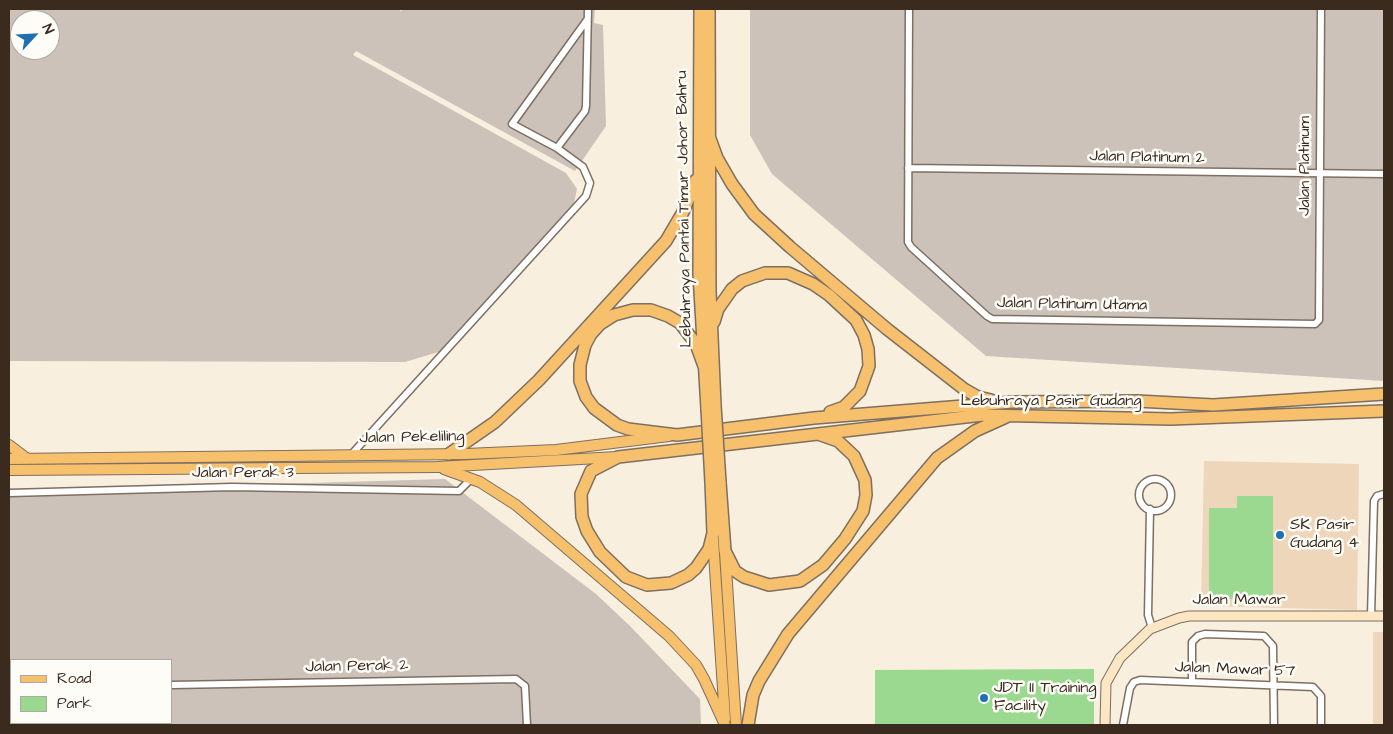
<!DOCTYPE html>
<html>
<head>
<meta charset="utf-8">
<style>
  body { margin:0 }
  #map { position:relative; width:1393px; height:734px; overflow:hidden; background:#f8efde; font-family:"Architects Daughter",sans-serif }
  canvas { display:block }
  .frame { position:absolute; inset:0; border:10px solid #3b2a1e; pointer-events:none }
  .legend { position:absolute; left:10px; top:659px; width:162px; height:65px; box-sizing:border-box; background:#fdfcf7; border:1px solid #afa8a0; margin:0; padding:6px 9px; list-style:none; font-size:15px; color:#3b2a1e }
  .legend li { display:flex; align-items:center; gap:10px; height:25px }
  .legend b { width:25px; border:1px solid #afa8a0 }
  .north { position:absolute; left:10px; top:10px; width:50px; height:50px; box-sizing:border-box; background:#fdfcf7; border:1px solid #afa8a0; border-radius:50%; rotate:65deg; font-size:14px; font-weight:700; line-height:20px; text-align:center; color:#3b2a1e }
  .north::after { content:''; display:block; margin:auto; width:18px; height:22px; background:#1f6fb2; clip-path:polygon(50% 0,100% 100%,50% 72%,0 100%) }
</style>
</head>
<body>
<div id="map">
<canvas width="1393" height="734"></canvas>
<div class="frame"></div>
<ul class="legend">
<li><b style="height:6px;background:#f7c06c"></b>Road</li>
<li><b style="height:14px;background:#9ad98f"></b>Park</li>
</ul>
<div class="north">N</div>
</div>
<script>
const ctx = document.querySelector('canvas').getContext('2d');
ctx.lineJoin = 'round';
function fill(path, color) { ctx.fillStyle = color; ctx.fill(path, 'evenodd'); }
const shape = rows => new Path2D(rows.map(r => 'M' + r).join(''));
function trace(path, color, width, dash) { ctx.strokeStyle = color; ctx.lineWidth = width; ctx.lineCap = dash ? 'butt' : 'round'; ctx.setLineDash(dash || []); ctx.stroke(path); }
function write(font, color, halo, rows, align = 'center') {
  ctx.font = font + ' "Architects Daughter",sans-serif'; ctx.lineWidth = 5; ctx.setLineDash([]); ctx.textBaseline = 'middle'; ctx.strokeStyle = halo; ctx.fillStyle = color; for (const [text, x, y, turn = 0] of rows) {
    ctx.save(); ctx.translate(x, y); ctx.rotate((+turn || 0) * Math.PI / 180); ctx.textAlign = isNaN(turn) ? turn : align; if (halo) ctx.strokeText(text, 0, 0); ctx.fillText(text, 0, 0); ctx.restore();
  }
}
fill(shape([
  [1204,461,1359,464,1357,610,1201,606],
  [1373,632,1384,632,1384,725,1373,725]
]), '#eed6bb');
fill(shape([
  [9,9,398,9,401,11,403,9,595,9,594,23,603,25,606,126,575,171,356,51,353,55,566,173,577,189,574,203,442,351,405,362,9,361],
  [20,20,50,20,50,50,20,50],
  [750,9,1384,9,1384,381,986,356,772,174,750,135],
  [445,479,596,594,629,625,700,699,701,725,9,725,9,492],
  [11,660,171,660,171,723,11,723]
]), '#ccc2b9');
fill(shape([
  [1237,496,1273,496,1273,599,1209,599,1209,508,1237,508],
  [1094,669,1094,725,875,725,875,670]
]), '#9ad98f');
const street = shape([
  [909,9,908,242,911,247,987,316,992,319,1315,324,1319,320,1321,9],
  [557,148,585,111,586,106,588,9],
  [908,168,1384,174],
  [350,456,586,196,590,183,583,167,557,148,512,124,587,20],
  '1139 495a16 16 0 1 1 32 0a16 16 0 1 1-32 0Z',
  [9,493,232,487,459,491,471,479],
  [1150,509,1148,615,1152,628],
  [1371,616,1374,501,1377,496,1384,494],
  [1192,682,1192,642,1198,636,1205,634,1264,636,1273,646,1274,725],
  [171,685,516,679,525,686,527,725],
  [9,687,11,687],
  [1123,725,1130,688,1134,682,1140,680,1313,687,1321,696,1321,725]
]);
const secondary = shape([
  [1105,725,1106,683,1120,658,1150,629,1179,618,1189,616,1384,616]
]);
const primary = shape([
  [9,445,26,458],
  [9,459,466,454,556,450,669,436],
  [444,469,480,482,516,505,669,636,696,665,704,679,725,725],
  [9,470,437,467,617,457],
  [713,539,725,719],
  [725,552,736,725]
]);
const highway = shape([
  [700,9,699,274,707,409],
  [709,9,710,291,715,405],
  [709,136,717,158,732,184,754,214,790,247,887,329,964,389,978,397,991,400],
  [714,322,718,309,732,289,742,281,765,273,788,273,813,284,829,295,856,320,864,335,868,349,869,366,860,391,844,407,830,412],
  [704,366,696,344,680,323,668,316,651,310,633,310,614,315,600,324,591,334,585,345,580,365,580,381,586,397,594,408,617,425,628,429,677,435,814,418,1013,402,1137,401,1213,405,1384,394],
  [449,454,495,422,539,380,666,241,683,212,696,180],
  [711,482,713,533,709,549,696,568,688,575,671,583,647,585,626,577,600,552,587,531,582,517,581,494,591,471,618,457,983,415,1171,419,1384,411],
  [720,482,725,551,735,571,744,577,769,585,800,581,823,565,845,539,863,511,866,495,865,480,854,456,838,441,818,434],
  [748,725,753,695,759,681,788,634,937,458,975,431,1006,417]
]);
trace(street, '#7d6f61', 9);
trace(secondary, '#7d6f61', 11);
trace(primary, '#7d6f61', 12);
trace(highway, '#7d6f61', 14);
trace(street, '#fff', 6);
trace(secondary, '#fce6c4', 9);
trace(primary, '#f7c06c', 10);
trace(highway, '#f7c06c', 11);
const highwayBridge = shape([
  [715,405,720,482],
  [707,409,711,482]
]);
trace(highwayBridge, '#7d6f61', 14, []);
trace(highwayBridge, '#f7c06c', 11);
for (const [x, y, r, color] of [
  [1280,535,5,"#1f6fb2"],
  [984,698,5,"#1f6fb2"]
]) { const dot = new Path2D(); dot.arc(x, y, r, 0, 2 * Math.PI); ctx.fillStyle = color; ctx.fill(dot); trace(dot, '#fdfcf7', 2); }
write('16px', '#3b2a1e', '#fdfcf7', [
  ["Jalan Platinum 2",1147,158,1],
  ["Jalan Platinum",1306,166,-90],
  ["Lebuhraya Pantai Timur Johor Bahru",685,209,-91],
  ["Jalan Platinum Utama",1072,305,1],
  ["Lebuhraya Pasir Gudang",1051,402],
  ["Jalan Pekeliling",412,438,-1],
  ["Jalan Perak 3",243,474],
  ["Jalan Mawar",1239,601],
  ["Jalan Perak 2",357,667,-1],
  ["Jalan Mawar 57",1235,670,2]
]);
write('16px', '#3b2a1e', '#fdfcf7', [
  ["SK Pasir",1290,526],
  ["Gudang 4",1290,544],
  ["JDT II Training",994,689],
  ["Facility",994,707]
], 'left');
</script>
</body>
</html>
